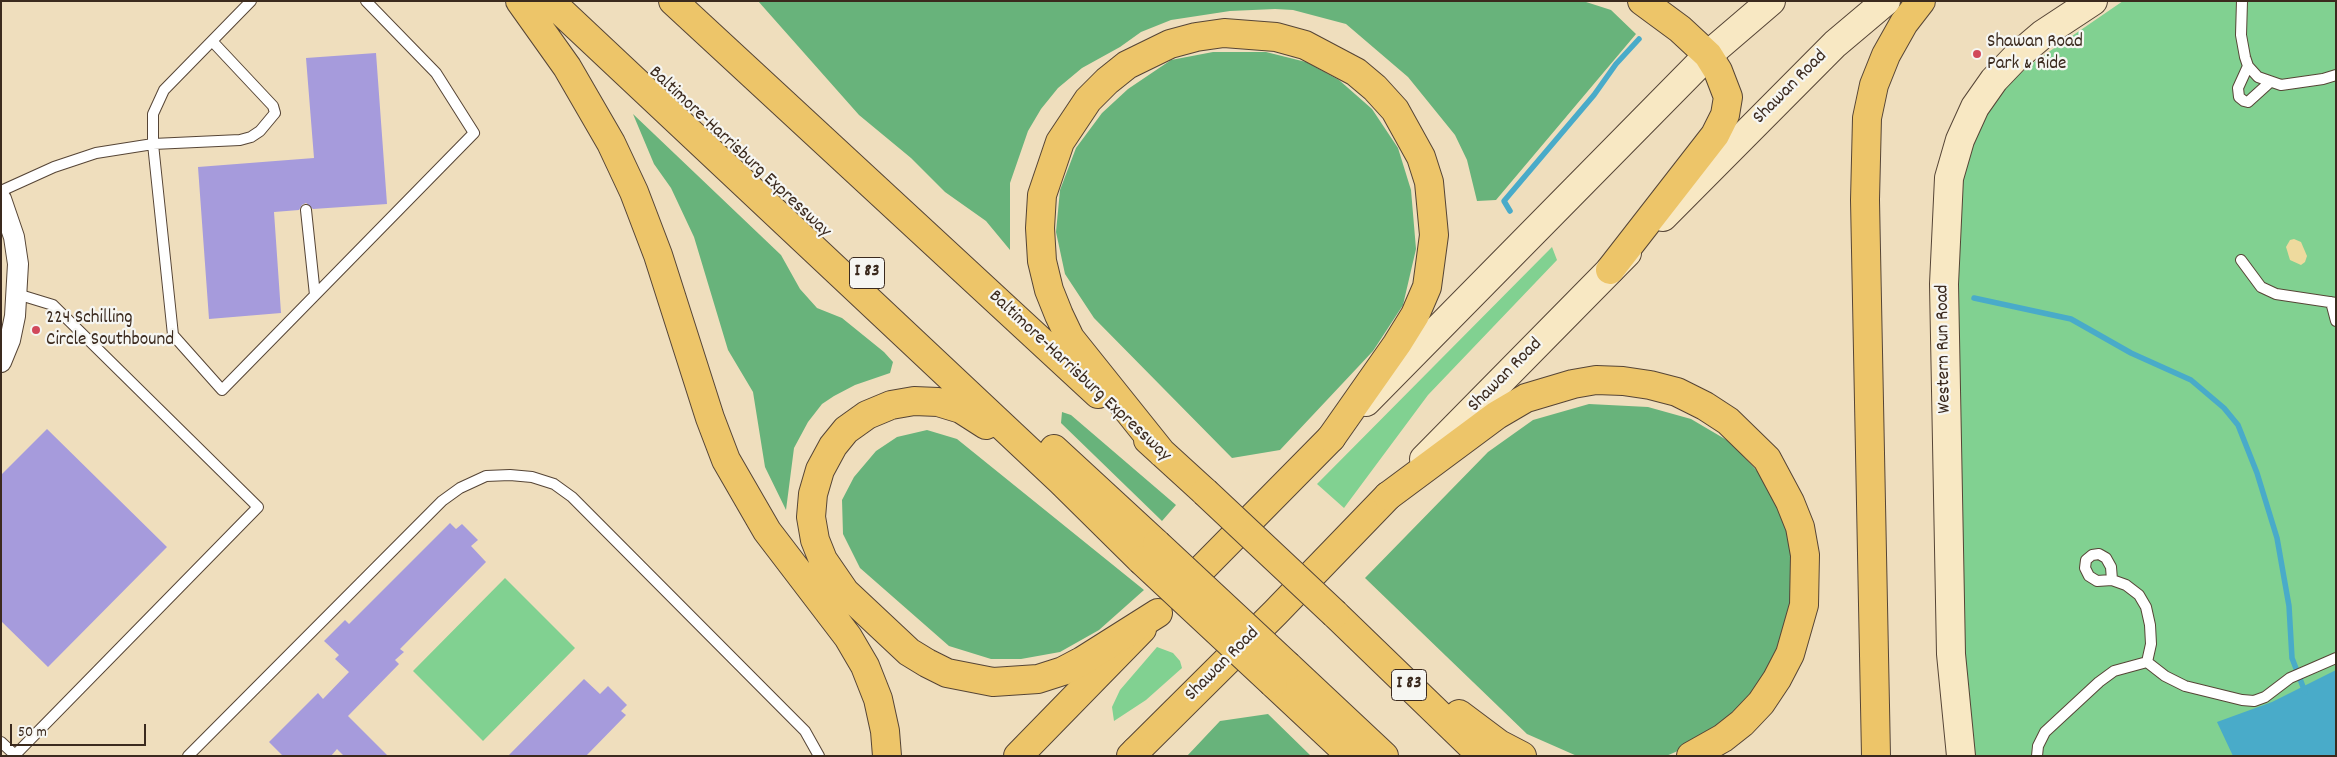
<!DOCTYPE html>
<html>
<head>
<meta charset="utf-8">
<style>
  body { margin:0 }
  #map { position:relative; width:2337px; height:757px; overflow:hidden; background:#efdebd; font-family:Dekko,sans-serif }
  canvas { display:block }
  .frame { position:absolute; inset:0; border:2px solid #3b2a1e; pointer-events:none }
  .scale { position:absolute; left:10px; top:724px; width:136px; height:22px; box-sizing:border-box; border:2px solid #3b2a1e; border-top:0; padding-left:6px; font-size:15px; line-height:18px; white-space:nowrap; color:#3b2a1e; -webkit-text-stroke:4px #f6f6f2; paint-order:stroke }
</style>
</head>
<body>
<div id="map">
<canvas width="2337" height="757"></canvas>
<div class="frame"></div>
<div class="scale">50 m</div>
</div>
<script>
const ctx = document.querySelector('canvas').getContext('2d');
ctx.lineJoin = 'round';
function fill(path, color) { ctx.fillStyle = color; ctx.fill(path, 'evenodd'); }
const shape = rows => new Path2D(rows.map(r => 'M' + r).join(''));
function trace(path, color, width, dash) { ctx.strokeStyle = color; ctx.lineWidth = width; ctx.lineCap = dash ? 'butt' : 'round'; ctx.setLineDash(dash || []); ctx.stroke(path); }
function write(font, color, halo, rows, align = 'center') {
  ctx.font = font + ' Dekko,sans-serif'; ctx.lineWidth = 4.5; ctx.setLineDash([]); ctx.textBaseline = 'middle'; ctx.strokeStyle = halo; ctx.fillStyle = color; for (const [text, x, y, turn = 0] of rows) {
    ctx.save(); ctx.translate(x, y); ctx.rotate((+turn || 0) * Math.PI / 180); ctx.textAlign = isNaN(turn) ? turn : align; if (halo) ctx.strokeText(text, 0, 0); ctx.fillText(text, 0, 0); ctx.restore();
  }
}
fill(shape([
  [2123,1,2336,1,2336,756,1971,756,1961,652,1953,281,1958,178,1984,114,2001,90,2034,62],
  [1552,247,1557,260,1428,395,1344,508,1317,484],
  [505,578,575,648,483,741,413,671],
  [1157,647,1173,653,1180,661,1182,668,1146,700,1114,721,1112,707,1120,690]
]), '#81d191');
fill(shape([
  [758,1,1583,1,1611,10,1636,34,1496,200,1477,201,1467,160,1455,135,1408,77,1346,24,1293,10,1275,9,1230,11,1171,20,1141,32,1120,47,1082,68,1058,88,1041,109,1028,131,1010,183,1010,250,986,221,945,192,911,158,859,115],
  [1213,52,1266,52,1306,62,1339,80,1372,109,1398,148,1411,190,1416,249,1403,305,1373,351,1280,450,1232,458,1094,318,1065,274,1056,232,1060,190,1076,148,1102,113,1128,89,1171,60],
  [633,114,781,255,800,289,817,308,842,318,884,352,893,362,890,373,855,385,834,396,822,404,808,422,794,448,786,510,765,467,753,392,728,350,694,237,671,188,654,164],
  [1589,404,1648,407,1691,419,1730,442,1761,475,1780,506,1791,546,1794,599,1788,641,1738,712,1704,740,1666,756,1577,756,1527,734,1365,578,1488,452,1533,420],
  [1062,412,1071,415,1176,505,1162,521,1061,423],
  [927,430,957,439,1144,590,1099,630,1060,652,1021,659,991,659,949,646,860,568,843,534,842,500,854,477,876,451,897,437],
  [1268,714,1311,756,1187,756,1220,721]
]), '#68b37b');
fill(shape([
  [2294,239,2301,242,2307,256,2305,262,2301,265,2290,260,2286,247,2290,240]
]), '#eeda9e');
fill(shape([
  [2336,670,2336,756,2233,756,2217,722,2272,702]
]), '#49abc9');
trace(shape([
  [1510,211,1504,201,1594,95,1616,64,1639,39],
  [1974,298,2071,319,2131,353,2191,380,2224,408,2238,425,2257,473,2277,538,2289,606,2292,658,2305,692]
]), '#49abc9', 5.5);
fill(shape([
  [376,53,387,204,313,209,306,203,302,205,299,210,274,212,281,313,209,319,198,167,314,158,306,58],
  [47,429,167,547,48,667,1,621,1,475],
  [450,523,456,529,462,524,478,540,471,546,486,562,400,649,404,652,395,660,399,664,348,716,388,756,344,756,337,749,331,756,283,756,269,742,318,693,323,699,349,672,335,659,339,655,324,641,345,620,349,624],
  [584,679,600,694,608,686,627,705,621,711,626,715,586,756,508,756]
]), '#a69bdc');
const lane = shape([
  [251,1,164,90,153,114,153,144,173,335,222,390,474,133,436,73,366,1],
  [2242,1,2241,35,2245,57,2248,66,2258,77,2281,85,2323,79,2336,75],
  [2248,66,2238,88,2239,97,2244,101,2248,102,2269,83],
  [1,191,54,167,96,153,153,144,240,140,251,137,260,131,275,113,273,106,212,41],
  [306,210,315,295],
  [2241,260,2261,287,2276,294,2336,303],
  [2331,302,2336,321],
  [2112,580,2111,567,2106,558,2099,554,2092,555,2086,560,2085,568,2089,576,2097,581,2112,580,2126,585,2139,595,2146,607,2150,625,2151,644,2147,662],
  [1,742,15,755,258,507,53,305,17,294],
  [188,756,442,501,460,488,486,476,510,475,532,477,554,484,572,497,805,731,819,756],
  [2037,756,2038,746,2045,732,2099,682,2114,671,2147,662,2165,676,2185,686,2242,700,2254,701,2265,697,2290,678,2336,658]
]);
const street = shape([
  [1,199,14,237,18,264,15,316,10,340,1,362]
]);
const secondary = shape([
  [1663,217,1835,44,1886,1],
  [1366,402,1708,55,1771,1],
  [1424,459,1627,253],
  [1961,756,1951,654,1944,284,1949,178,1960,140,1975,107,1994,80,2016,57,2043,34,2093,1]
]);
const primary = shape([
  [1176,595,1331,438],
  [1018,756,1142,629],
  [1131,756,1275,613,1388,496]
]);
const highway = shape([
  [520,1,567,67,611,143,634,192,658,255,710,418,726,460,767,531,848,637,865,666,878,699,885,731,887,756],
  [550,1,1061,481,1141,560],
  [673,1,1098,394],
  [1610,270,1715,135,1725,115,1728,97,1718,71,1708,55,1680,29,1642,1],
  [986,425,961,409,938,402,914,401,891,405,867,415,846,430,833,446,820,470,813,494,811,517,815,540,823,560,845,592,909,652,927,663,947,673,993,682,1038,679,1063,671,1082,661,1158,613],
  [1148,440,1205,492],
  [1054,449,1157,544],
  [1162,453,1070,338,1059,315,1049,290,1042,261,1040,228,1042,195,1060,142,1088,100,1107,81,1127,65,1170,44,1196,37,1224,33,1276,37,1305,45,1356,72,1375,88,1395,110,1421,157,1429,182,1434,235,1427,287,1415,315,1397,344,1331,438],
  [1388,496,1497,415,1526,398,1573,384,1596,380,1623,381,1650,385,1677,392,1705,406,1728,421,1767,459,1790,502,1800,527,1805,555,1804,605,1790,654,1777,679,1761,703,1742,723,1723,738,1691,756],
  [1335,614,1482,756],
  [1288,666,1384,756],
  [1273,683,1351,756],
  [1459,714,1499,744,1522,756],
  [1133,756,1136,751],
  [1876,756,1865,200,1867,118,1874,85,1886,55,1904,23,1921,1]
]);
trace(lane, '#564536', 12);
trace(street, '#564536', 22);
trace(secondary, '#564536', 30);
trace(primary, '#564536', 30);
trace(highway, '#564536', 30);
trace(lane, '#fff', 10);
trace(street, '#fff', 20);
trace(secondary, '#f8e8c3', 28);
trace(primary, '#edc569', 28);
trace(highway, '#edc569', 28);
const highwayBridge = shape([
  [1205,492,1335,614],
  [1157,544,1288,666],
  [1141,560,1273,683]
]);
trace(highwayBridge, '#564536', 30, []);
trace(highwayBridge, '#edc569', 28);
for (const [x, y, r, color] of [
  [1977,54,5,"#d1495b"],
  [36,330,5,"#d1495b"]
]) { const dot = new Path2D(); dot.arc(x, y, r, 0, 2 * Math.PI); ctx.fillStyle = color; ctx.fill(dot); trace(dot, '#f6f6f2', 2); }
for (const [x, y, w] of [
  [867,273,35],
  [1409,685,35]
]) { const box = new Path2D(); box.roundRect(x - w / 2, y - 15.5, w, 31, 4); ctx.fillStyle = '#f6f6f2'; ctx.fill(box); trace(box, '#3b2a1e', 1); }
write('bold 18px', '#3b2a1e', null, [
  ["I 83",867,273],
  ["I 83",1409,685]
]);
write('19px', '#3b2a1e', '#f6f6f2', [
  ["Shawan Road",1987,43],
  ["Park & Ride",1987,65],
  ["224 Schilling",46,319],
  ["Circle Southbound",46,341]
], 'left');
write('19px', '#3b2a1e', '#f6f6f2', [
  ["Shawan Road",1791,88,-45],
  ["Baltimore-Harrisburg Expressway",739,153,43],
  ["Western Run Road",1945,349,-91],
  ["Shawan Road",1506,376,-45],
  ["Baltimore-Harrisburg Expressway",1079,377,43],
  ["Shawan Road",1223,665,-45]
]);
</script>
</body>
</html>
